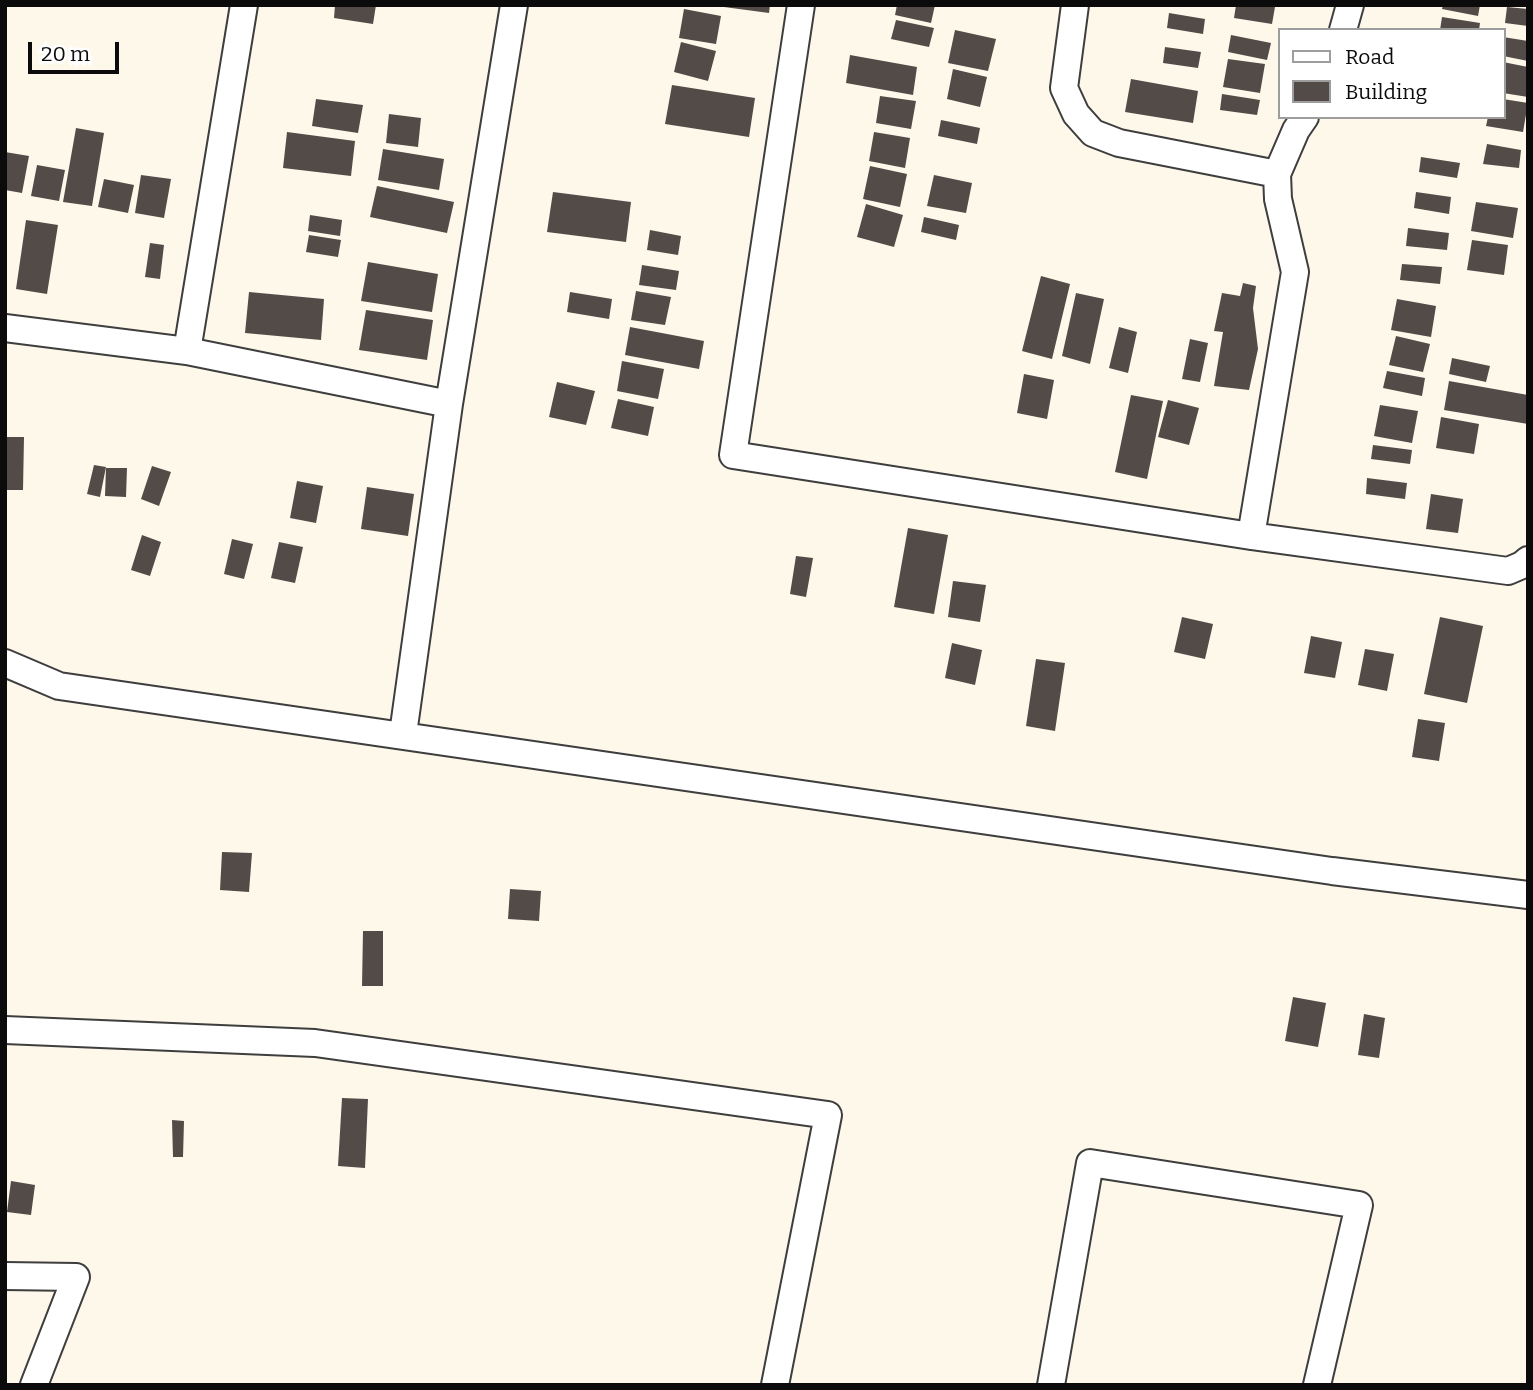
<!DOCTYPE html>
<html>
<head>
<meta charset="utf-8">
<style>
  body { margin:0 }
  #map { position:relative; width:1533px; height:1390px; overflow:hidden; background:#fef8ea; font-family:Bitter,serif }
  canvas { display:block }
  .frame { position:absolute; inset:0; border:7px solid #0b0b0b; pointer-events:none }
  .legend { position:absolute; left:1278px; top:28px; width:228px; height:91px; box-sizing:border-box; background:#fff; border:2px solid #9d9d9d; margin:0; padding:9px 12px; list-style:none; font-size:21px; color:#0b0b0b }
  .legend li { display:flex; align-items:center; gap:14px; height:35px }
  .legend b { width:35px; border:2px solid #9d9d9d }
  .scale { position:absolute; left:28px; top:42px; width:91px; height:32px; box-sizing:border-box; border:4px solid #0b0b0b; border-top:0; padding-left:9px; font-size:21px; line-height:24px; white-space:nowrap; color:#0b0b0b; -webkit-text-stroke:5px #fff; paint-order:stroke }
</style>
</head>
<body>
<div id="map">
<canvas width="1533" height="1390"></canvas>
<div class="frame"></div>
<ul class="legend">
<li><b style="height:9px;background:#fff"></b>Road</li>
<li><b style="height:19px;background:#534b48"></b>Building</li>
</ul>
<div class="scale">20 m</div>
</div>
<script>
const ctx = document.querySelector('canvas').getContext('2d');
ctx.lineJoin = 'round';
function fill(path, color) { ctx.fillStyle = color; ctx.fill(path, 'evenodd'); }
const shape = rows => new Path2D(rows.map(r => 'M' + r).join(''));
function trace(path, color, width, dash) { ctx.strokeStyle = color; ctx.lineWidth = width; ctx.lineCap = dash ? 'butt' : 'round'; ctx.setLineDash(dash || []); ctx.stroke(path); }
fill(shape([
  [335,5,376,5,373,24,334,18],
  [724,5,770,5,769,13,724,7],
  [897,5,935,5,931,23,895,15],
  [1236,5,1275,7,1272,24,1234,18],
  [1443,5,1480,5,1478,16,1442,9],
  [1507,7,1528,9,1528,26,1505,23],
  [684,9,721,16,716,44,679,38],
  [1169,13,1205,19,1203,34,1167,28],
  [1442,17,1480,23,1479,30,1440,30],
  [896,20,934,28,929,47,891,39],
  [955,30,996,39,988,71,948,63],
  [1231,35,1271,43,1267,60,1228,52],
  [1503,37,1528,41,1528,61,1503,56],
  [681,42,716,51,708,81,674,72],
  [1165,47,1201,52,1198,68,1163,63],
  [850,55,917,67,913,95,846,83],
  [1228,59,1265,64,1260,93,1223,87],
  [1503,62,1528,67,1528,97,1503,93],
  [953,69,987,77,980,107,947,99],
  [1131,79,1198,91,1193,123,1125,112],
  [672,85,755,98,749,137,665,124],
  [1222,94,1260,100,1257,115,1220,110],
  [880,96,916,101,911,129,876,123],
  [316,99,363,105,358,133,312,126],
  [1503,99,1528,103,1523,132,1486,126,1488,117,1503,117],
  [389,114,421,118,418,147,386,143],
  [941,120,980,128,977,144,938,136],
  [76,128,104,133,92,206,63,202],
  [287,132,355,141,351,176,283,168],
  [874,132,910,138,905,168,869,161],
  [1487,144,1521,150,1519,168,1483,164],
  [383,149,444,159,439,190,378,180],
  [5,152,29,156,22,193,5,190],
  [1421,157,1460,163,1457,178,1419,172],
  [37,165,65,170,59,201,31,196],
  [870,166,907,174,900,207,863,199],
  [141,175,171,179,164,218,135,213],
  [934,175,972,183,966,213,927,206],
  [104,179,134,185,128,213,98,207],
  [377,186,454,202,447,233,370,217],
  [553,192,631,202,626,242,547,232],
  [1416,192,1451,197,1449,214,1414,208],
  [1476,202,1518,208,1513,238,1471,231],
  [866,204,903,215,894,247,857,237],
  [310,215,342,220,340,236,308,231],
  [924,217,959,225,956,240,921,232],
  [26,220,58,225,47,294,16,289],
  [1408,228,1449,233,1447,250,1406,246],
  [650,230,681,236,678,255,647,250],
  [309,235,341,240,338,257,306,252],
  [1472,240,1508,245,1504,275,1467,270],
  [150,243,164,245,160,279,145,277],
  [368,262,438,274,432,312,361,301],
  [1402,264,1442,267,1440,284,1400,280],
  [642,265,679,271,676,290,639,285],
  [1041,276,1070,284,1052,359,1022,351],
  [1243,283,1256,286,1253,308,1258,349,1249,390,1214,386,1223,332,1214,331,1222,293,1240,296],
  [636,291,671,297,665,325,631,320],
  [249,292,324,299,321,340,245,333],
  [570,292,612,299,609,319,567,312],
  [1076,293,1104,299,1090,364,1062,356],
  [1397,299,1436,306,1431,337,1391,330],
  [366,310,433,320,427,360,359,350],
  [630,327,704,341,699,369,625,355],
  [1119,327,1137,332,1128,373,1109,368],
  [1396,336,1430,344,1423,372,1389,365],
  [1190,339,1208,343,1200,382,1182,379],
  [1452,358,1490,366,1486,382,1449,374],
  [622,361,664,369,658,399,617,391],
  [1387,371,1425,378,1422,396,1383,388],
  [1024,374,1054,380,1047,419,1017,413],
  [1449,381,1528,395,1528,424,1444,410],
  [557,382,595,391,586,425,549,417],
  [1131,395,1163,401,1147,479,1115,472],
  [618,399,654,407,648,436,611,428],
  [1168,400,1199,408,1189,445,1158,437],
  [1380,405,1418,411,1412,443,1374,436],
  [1441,417,1479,424,1474,454,1436,448],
  [5,437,24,437,23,490,5,490],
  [1373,445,1412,450,1410,464,1371,459],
  [94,465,106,467,100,497,87,494],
  [152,466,171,472,159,506,141,499],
  [106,468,127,468,126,497,105,496],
  [1367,478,1407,483,1405,499,1366,494],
  [297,481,323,486,316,523,290,518],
  [367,487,414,494,408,536,361,529],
  [1431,494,1463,499,1458,533,1426,529],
  [908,528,948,535,934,614,894,607],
  [142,535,161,542,150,576,131,570],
  [232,539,253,544,244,579,224,574],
  [279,542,303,547,295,583,271,578],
  [796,556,813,558,806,597,790,594],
  [953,581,986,585,980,622,948,617],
  [1182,617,1213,624,1205,659,1174,652],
  [1440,617,1483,626,1467,703,1424,694],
  [1311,636,1342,642,1335,678,1304,673],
  [952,643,982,650,975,685,945,678],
  [1365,649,1394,654,1387,691,1358,685],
  [1036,659,1065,663,1055,731,1026,726],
  [1418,719,1445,723,1439,761,1412,757],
  [222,852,252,853,249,892,220,890],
  [510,889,541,891,539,921,508,919],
  [363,931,383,931,383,986,362,986],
  [1293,997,1326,1003,1318,1047,1285,1041],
  [1364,1014,1385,1018,1379,1058,1358,1055],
  [342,1098,368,1099,365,1168,338,1166],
  [172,1120,184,1121,183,1157,173,1157],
  [11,1181,35,1185,31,1215,7,1212]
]), '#534b48');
const street = shape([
  [801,5,733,455,1251,536,1508,571,1522,565,1528,560],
  [1075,5,1064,88,1076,114,1093,133,1119,143,1277,174],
  [1343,30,1350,5],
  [5,328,187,351,449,404],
  [187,351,244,5],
  [1251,536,1295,272,1278,199,1277,174,1296,130,1305,117],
  [5,663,59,686,1332,871,1528,895],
  [403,734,449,404,514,5],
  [5,1030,315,1043,828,1115,775,1385],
  [5,1276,76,1277,34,1385],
  [1051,1385,1090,1163,1359,1205,1317,1385]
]);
trace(street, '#3e3e3e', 30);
trace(street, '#fff', 26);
</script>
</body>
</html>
